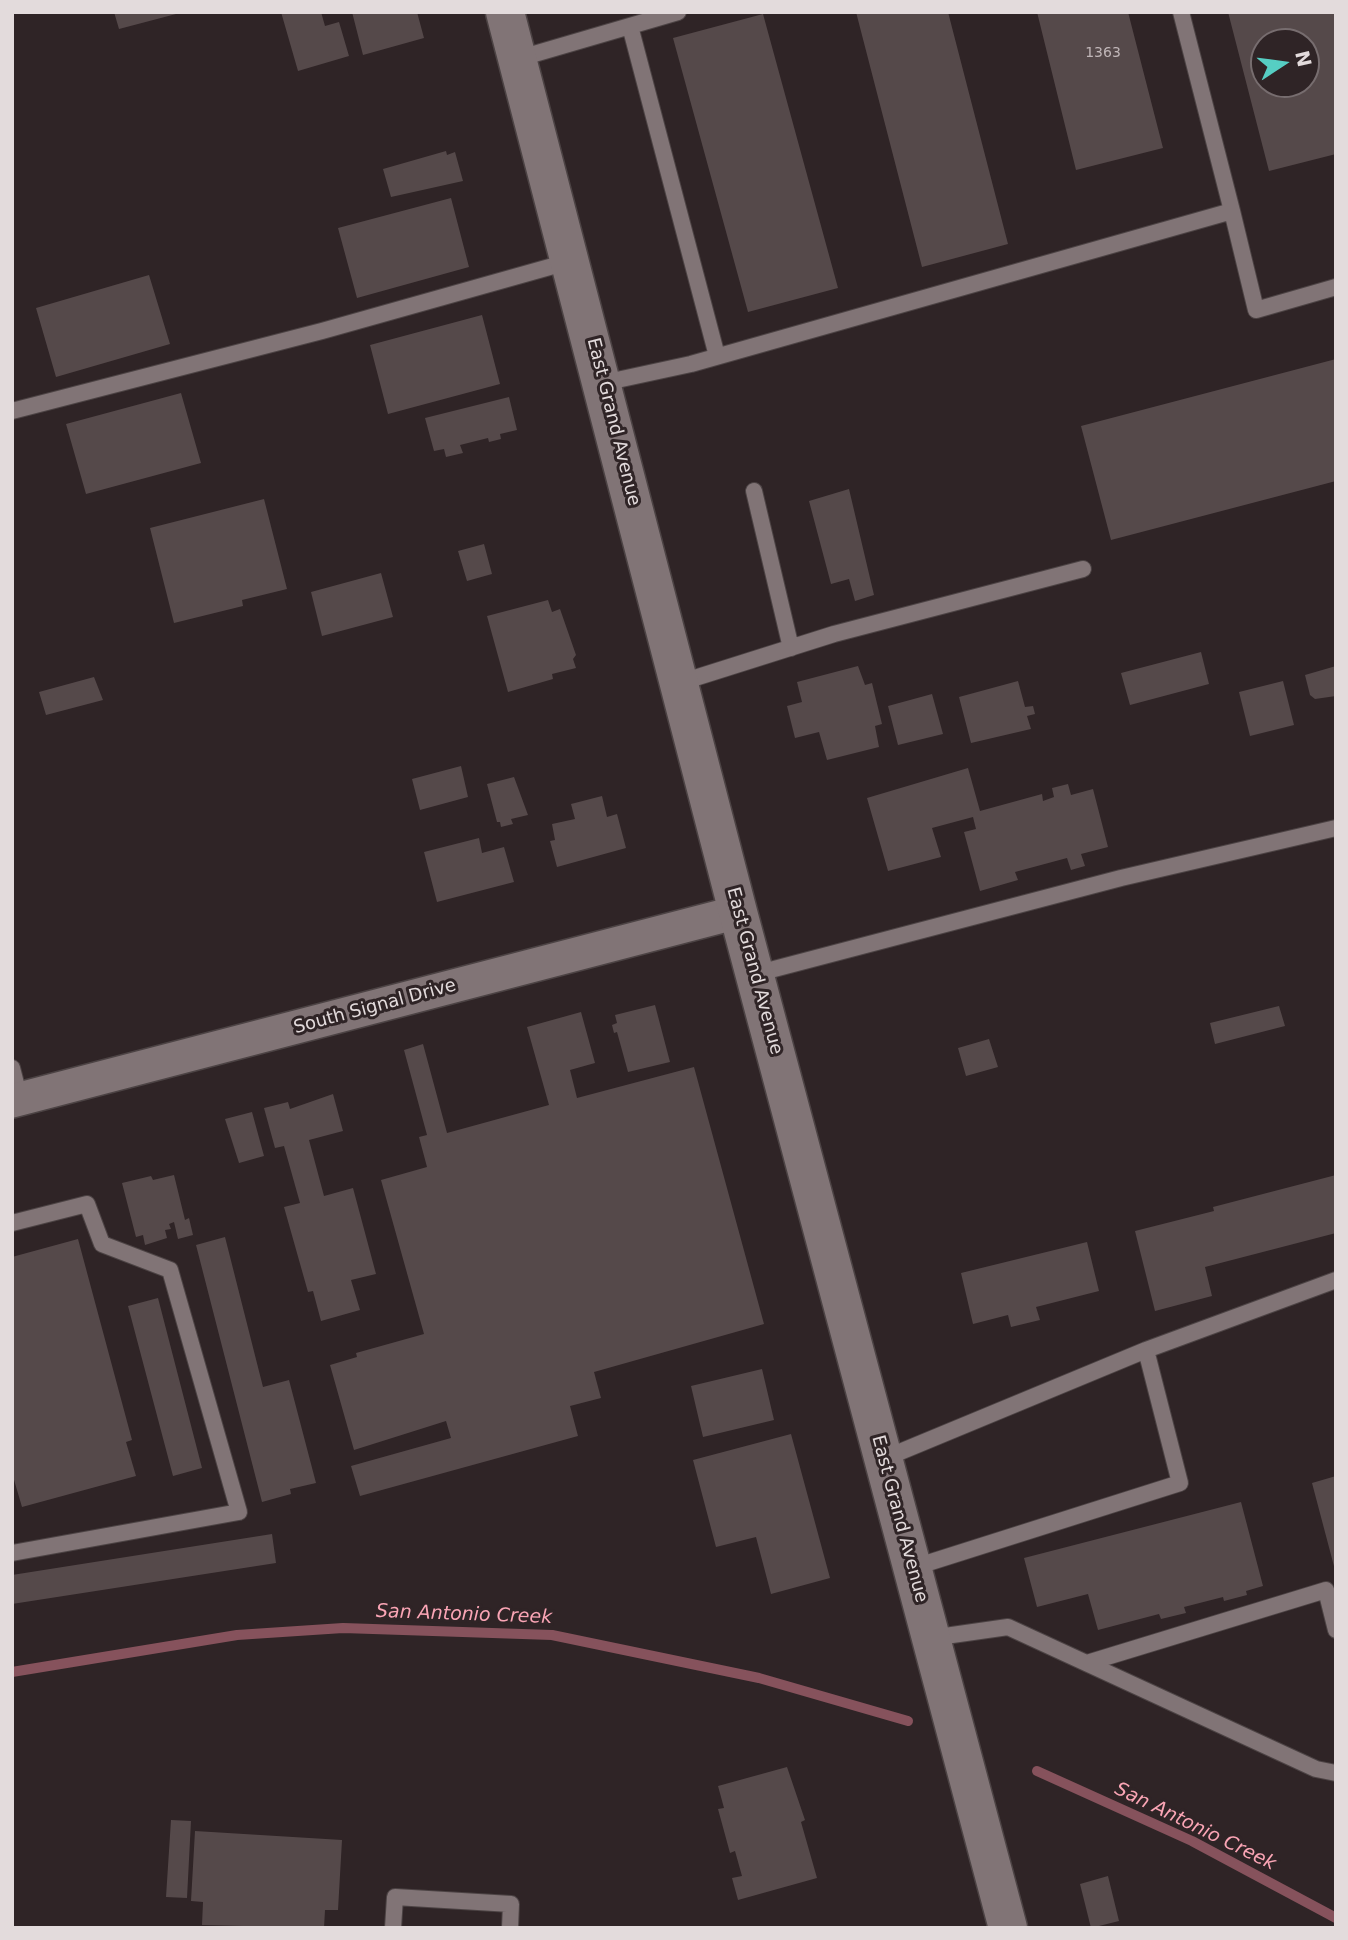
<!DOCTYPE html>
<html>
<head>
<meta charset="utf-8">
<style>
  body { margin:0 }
  #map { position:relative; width:1348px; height:1940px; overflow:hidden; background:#2f2426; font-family:"DejaVu Sans",sans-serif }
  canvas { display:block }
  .frame { position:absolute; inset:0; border:14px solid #e3dbdc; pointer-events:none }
  .north { position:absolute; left:1250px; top:28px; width:70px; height:70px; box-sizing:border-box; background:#2f2426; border:2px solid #776d6f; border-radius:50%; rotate:77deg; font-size:19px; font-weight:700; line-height:28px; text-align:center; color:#e3dbdc }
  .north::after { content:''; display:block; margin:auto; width:24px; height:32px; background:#56cec3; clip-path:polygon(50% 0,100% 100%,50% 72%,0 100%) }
</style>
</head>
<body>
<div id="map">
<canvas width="1348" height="1940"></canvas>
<div class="frame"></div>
<div class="north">N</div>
</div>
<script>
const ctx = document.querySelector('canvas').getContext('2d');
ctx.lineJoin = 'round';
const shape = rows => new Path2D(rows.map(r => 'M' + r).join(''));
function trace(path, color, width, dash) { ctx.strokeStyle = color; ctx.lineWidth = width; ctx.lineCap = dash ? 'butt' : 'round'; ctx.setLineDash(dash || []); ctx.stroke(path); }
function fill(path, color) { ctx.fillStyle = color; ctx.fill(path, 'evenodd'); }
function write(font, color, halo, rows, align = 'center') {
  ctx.font = font + ' "DejaVu Sans",sans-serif'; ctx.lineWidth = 6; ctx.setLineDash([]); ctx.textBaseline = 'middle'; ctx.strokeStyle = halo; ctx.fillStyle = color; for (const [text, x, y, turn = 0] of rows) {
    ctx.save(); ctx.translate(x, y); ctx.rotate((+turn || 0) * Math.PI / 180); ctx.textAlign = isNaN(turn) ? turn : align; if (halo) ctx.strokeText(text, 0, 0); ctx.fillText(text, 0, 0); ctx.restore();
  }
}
trace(shape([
  [12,1672,237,1635,343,1628,552,1635,759,1678,908,1721],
  [1037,1771,1192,1841,1336,1918]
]), '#86525c', 10);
fill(shape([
  [114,12,175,12,176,14,119,29],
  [281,12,321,12,325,26,339,22,349,56,298,71],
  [352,12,417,12,424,38,363,55],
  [856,12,948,12,1008,244,922,267],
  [1037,12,1128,12,1163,148,1076,170],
  [1228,12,1336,12,1336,154,1269,171],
  [1264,42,1306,42,1306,84,1264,84],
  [763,14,838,288,748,312,673,38],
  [446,151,447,155,455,152,463,181,391,197,383,169],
  [451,198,469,267,357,298,338,228],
  [149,275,170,344,56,377,36,308],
  [482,315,500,384,388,414,370,345],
  [1336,359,1336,481,1111,540,1081,426],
  [181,393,201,463,86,494,66,424],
  [509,397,517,430,500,434,501,439,489,442,488,438,460,445,463,453,446,457,444,449,434,451,425,418],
  [849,489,874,595,855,601,849,579,831,584,809,501],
  [264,499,287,589,242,600,243,606,174,623,150,528],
  [484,544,492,574,467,581,458,551],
  [381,573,393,617,322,636,311,592],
  [548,600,552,612,560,609,576,655,573,659,576,668,552,674,553,679,508,692,487,616],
  [1201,652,1209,684,1130,705,1121,673],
  [858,666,865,685,872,683,882,724,875,726,879,747,827,760,819,732,795,738,787,706,802,702,797,682],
  [1336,666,1336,696,1315,699,1310,695,1305,675],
  [94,677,103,700,46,715,39,692],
  [1018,681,1025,707,1033,706,1035,714,1027,716,1031,729,971,743,959,697],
  [1283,681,1294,725,1250,736,1239,692],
  [932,694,943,734,898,745,888,706],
  [461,766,468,797,420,810,412,779],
  [968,768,980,811,1042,794,1043,801,1054,797,1052,788,1068,784,1071,795,1093,789,1108,847,1081,854,1085,866,1071,870,1067,858,1015,872,1018,880,980,891,964,832,976,829,973,817,932,828,941,857,888,871,867,798],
  [514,777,528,815,511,819,513,824,501,827,500,822,497,822,487,784],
  [602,796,607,817,617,814,626,848,557,867,550,841,555,840,552,824,575,819,571,804],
  [479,838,482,853,504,847,514,882,437,902,424,852],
  [655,1005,670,1062,628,1072,617,1032,614,1033,612,1025,617,1023,615,1015],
  [1279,1006,1285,1026,1215,1044,1210,1023],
  [581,1012,595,1063,570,1070,577,1098,694,1067,764,1324,594,1372,601,1398,570,1406,578,1436,360,1496,351,1466,451,1438,446,1421,354,1450,330,1365,357,1357,356,1353,424,1334,381,1180,427,1167,419,1137,427,1135,404,1050,423,1044,447,1133,549,1105,527,1027],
  [989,1039,998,1067,966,1076,958,1048],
  [333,1094,343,1131,309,1140,324,1196,353,1188,376,1274,351,1280,360,1310,321,1321,313,1291,308,1292,284,1207,300,1203,284,1146,275,1148,264,1108,288,1102,290,1109],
  [252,1112,264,1156,239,1163,225,1119],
  [174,1175,185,1220,189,1218,193,1235,178,1239,174,1222,169,1224,171,1229,165,1230,167,1238,145,1245,143,1235,136,1237,122,1183,151,1176,153,1180],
  [1336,1175,1336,1233,1205,1267,1212,1296,1155,1311,1135,1231,1214,1211,1213,1207],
  [225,1237,263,1387,289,1380,316,1483,290,1489,291,1494,262,1502,196,1245],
  [78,1239,132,1440,126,1442,136,1476,22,1507,12,1473,12,1257],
  [1087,1242,1099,1291,1036,1307,1040,1320,1011,1327,1008,1315,973,1324,961,1273],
  [158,1298,202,1468,173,1476,128,1306],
  [762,1369,774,1420,703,1437,691,1386],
  [791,1434,830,1578,771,1594,756,1537,716,1547,693,1460],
  [1336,1476,1336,1570,1335,1570,1312,1483],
  [1241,1502,1263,1586,1246,1591,1247,1595,1224,1601,1223,1597,1184,1607,1186,1613,1161,1619,1159,1614,1098,1630,1088,1594,1037,1607,1024,1558],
  [272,1534,276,1563,12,1604,12,1575],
  [787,1767,805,1820,801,1822,817,1878,738,1900,732,1878,742,1876,735,1851,730,1853,718,1809,724,1808,718,1786],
  [171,1820,191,1821,187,1898,166,1897],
  [195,1831,342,1840,338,1910,325,1910,324,1928,202,1925,203,1902,191,1901],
  [1108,1876,1119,1921,1091,1928,1080,1884]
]), '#55494a');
const service = shape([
  [630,26,717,356],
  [517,59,678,12],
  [1232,211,1256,310,1336,287],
  [603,383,691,364,1232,211,1181,12],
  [12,411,322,331,571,261],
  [754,491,791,648],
  [679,683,834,634,1083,569],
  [755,974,1121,878,1336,828],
  [12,1068,20,1099],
  [12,1223,87,1204,102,1244,170,1270,239,1512,12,1553],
  [883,1459,1146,1350],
  [912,1568,1180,1483,1146,1350,1336,1280],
  [931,1638,1008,1627,1316,1769,1336,1773],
  [1087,1663,1326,1590,1336,1630],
  [393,1928,395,1897,511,1904,510,1928]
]);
const minor = shape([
  [12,1101,738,912]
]);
const tertiary = shape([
  [505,12,738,912,1008,1928]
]);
trace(service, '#4c4344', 18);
trace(minor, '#4c4344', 36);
trace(tertiary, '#4c4344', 41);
trace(service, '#817476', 16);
trace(minor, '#817476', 33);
trace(tertiary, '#817476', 38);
write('14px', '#c0b6b8', null, [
  ["1363",1103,53]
]);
write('18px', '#e3dbdc', '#2f2426', [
  ["East Grand Avenue",613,422,76],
  ["East Grand Avenue",754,971,75],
  ["South Signal Drive",375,1007,-15],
  ["East Grand Avenue",899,1519,75]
]);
write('italic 19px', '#faa5b5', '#2f2426', [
  ["San Antonio Creek",464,1615,2],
  ["San Antonio Creek",1195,1827,26]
]);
</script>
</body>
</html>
